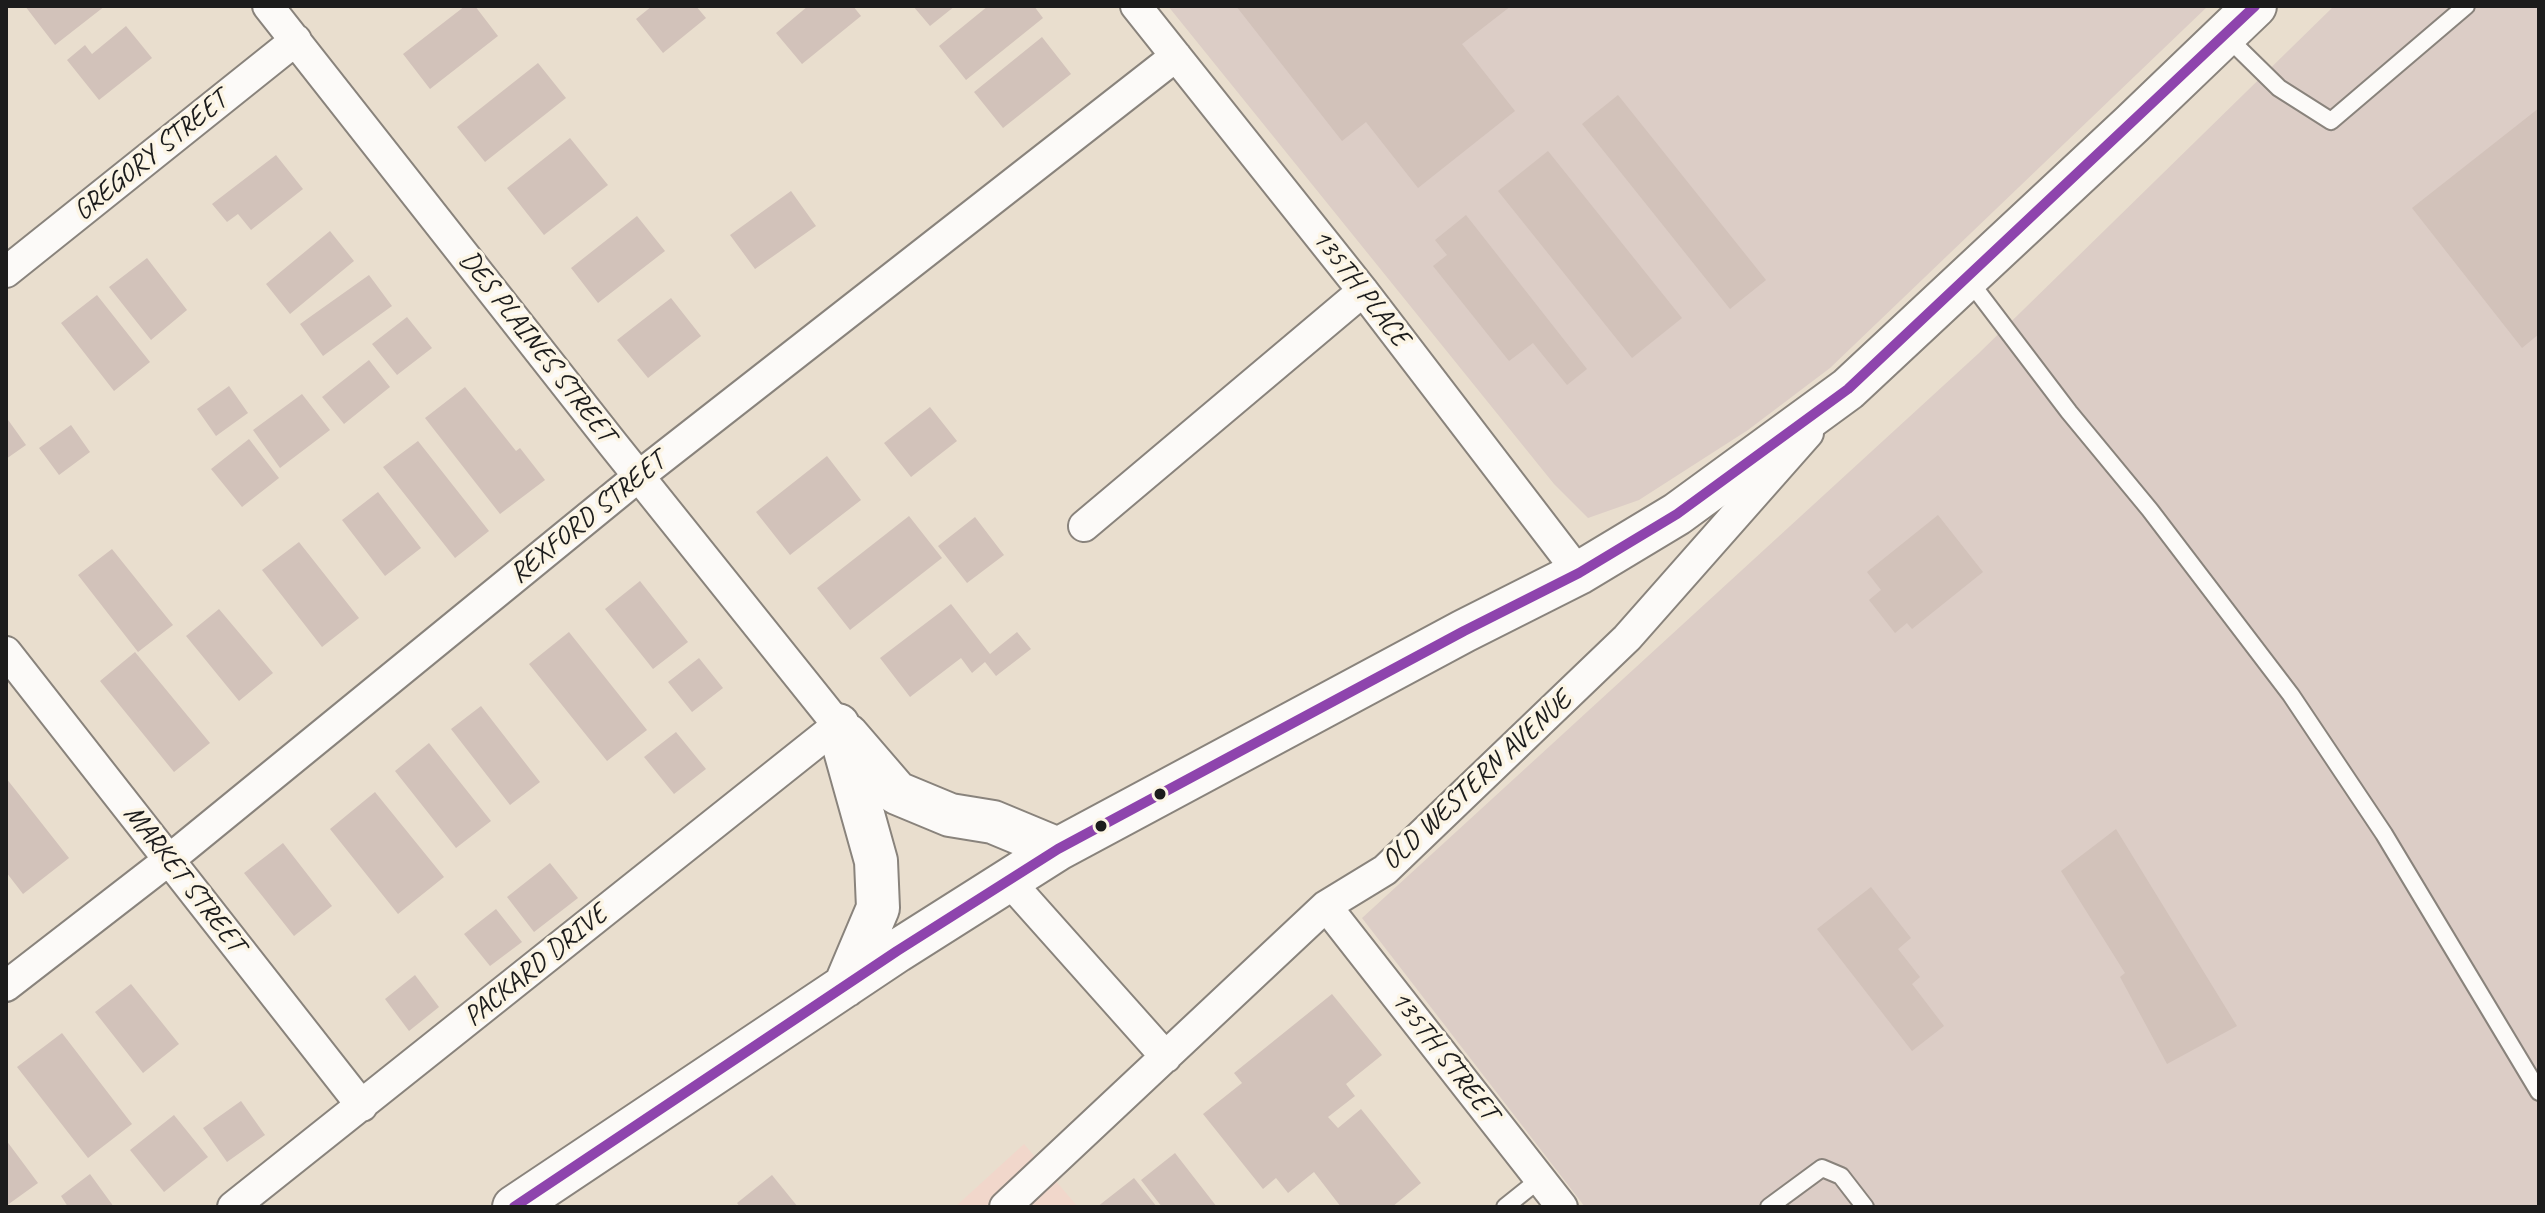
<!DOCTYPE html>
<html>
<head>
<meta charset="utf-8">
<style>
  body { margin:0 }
  #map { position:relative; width:2545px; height:1213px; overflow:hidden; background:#e9dece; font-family:Caveat,sans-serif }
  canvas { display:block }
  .frame { position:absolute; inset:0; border:8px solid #1c1c1c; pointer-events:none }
</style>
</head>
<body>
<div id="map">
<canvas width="2545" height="1213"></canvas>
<div class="frame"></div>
</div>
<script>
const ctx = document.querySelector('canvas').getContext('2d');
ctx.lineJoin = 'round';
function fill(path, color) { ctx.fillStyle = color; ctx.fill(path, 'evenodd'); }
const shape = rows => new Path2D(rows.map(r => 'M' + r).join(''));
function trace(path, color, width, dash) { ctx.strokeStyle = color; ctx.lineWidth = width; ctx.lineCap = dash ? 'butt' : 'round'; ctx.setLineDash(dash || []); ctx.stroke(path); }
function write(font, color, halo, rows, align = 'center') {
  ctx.font = font + ' Caveat,sans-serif'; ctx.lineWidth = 7; ctx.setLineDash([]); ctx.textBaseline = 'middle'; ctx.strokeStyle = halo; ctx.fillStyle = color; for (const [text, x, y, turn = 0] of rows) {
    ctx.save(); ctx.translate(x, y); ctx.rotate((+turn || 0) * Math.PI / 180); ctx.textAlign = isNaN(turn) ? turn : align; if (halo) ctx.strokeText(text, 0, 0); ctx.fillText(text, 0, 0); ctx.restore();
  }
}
fill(shape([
  [1024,1144,1078,1207,955,1207]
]), '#f1d7cb');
fill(shape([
  [1168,6,2208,6,1830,368,1748,430,1639,500,1588,518,1554,484],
  [2334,6,2539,6,2539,1207,1585,1207,1362,918,1979,353]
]), '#dccdc6');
fill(shape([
  [25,6,105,6,55,45],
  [465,6,475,6,498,36,430,89,403,54],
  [652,6,696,6,706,18,663,53,636,19],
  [808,6,853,6,861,16,802,64,776,33],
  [913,6,955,6,930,26],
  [988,6,1034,6,1043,18,966,80,939,46],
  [1236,6,1511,6,1462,44,1515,111,1418,188,1366,122,1342,141],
  [126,26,152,58,99,100,67,60,85,45,92,54],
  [1042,37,1071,74,1003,128,974,92],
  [538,63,566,98,485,162,457,127],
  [1618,95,1766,280,1730,309,1582,124],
  [2539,108,2539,334,2522,348,2412,208],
  [570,138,608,185,544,235,507,188],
  [1548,151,1682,318,1632,358,1498,191],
  [276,155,303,189,251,230,238,214,227,222,212,204],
  [791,191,816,226,755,269,730,235],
  [1466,215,1587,369,1567,385,1533,343,1509,361,1433,266,1447,255,1435,240],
  [637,216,665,251,598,303,571,268],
  [330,231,354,261,290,314,266,284],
  [147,258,187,310,151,340,109,287],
  [369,275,392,306,323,356,300,324],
  [97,295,150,362,114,391,61,323],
  [671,298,701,336,648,378,617,340],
  [407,317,432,348,397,375,372,344],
  [369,360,390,387,344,424,322,397],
  [229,386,248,413,216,436,197,409],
  [465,387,516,451,520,448,545,480,500,514,425,418],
  [302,394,330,430,280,468,253,430],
  [930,407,957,441,911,477,884,443],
  [6,417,26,445,6,459],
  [71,425,90,452,59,475,39,448],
  [249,439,279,478,242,507,211,469],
  [418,441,489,531,455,558,383,467],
  [827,456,861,500,790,555,756,512],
  [378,492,421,548,385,576,342,520],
  [1938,515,1983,572,1912,629,1907,623,1895,633,1869,600,1881,590,1867,572],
  [909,516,942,558,850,630,817,588],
  [975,517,1004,555,967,583,938,546],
  [299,542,359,618,322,647,262,570],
  [112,549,173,625,138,652,78,575],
  [640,581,688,642,653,669,605,609],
  [951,604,990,654,1017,632,1031,649,996,676,985,662,972,673,961,658,910,697,880,658],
  [219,609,273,673,239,701,186,636],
  [569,632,647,730,607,761,529,664],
  [135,652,210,743,174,772,100,681],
  [699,658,723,688,692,712,668,682],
  [481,706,540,782,510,805,451,729],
  [676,732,706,769,674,794,644,757],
  [429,743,491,821,456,848,395,771],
  [6,778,69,858,23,894,6,872],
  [375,792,444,877,398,914,330,829],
  [2116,829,2237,1026,2167,1064,2120,977,2125,973,2061,871],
  [283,843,332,906,294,936,244,873],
  [550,863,578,898,534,932,507,897],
  [1871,887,1911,938,1898,949,1920,977,1912,984,1944,1026,1912,1051,1817,929],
  [496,909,522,942,490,966,464,934],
  [415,975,439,1007,409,1031,385,999],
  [131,984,179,1044,143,1073,95,1012],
  [1332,994,1382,1055,1346,1084,1355,1096,1328,1117,1338,1128,1361,1109,1421,1183,1392,1207,1341,1207,1314,1172,1288,1193,1276,1178,1263,1189,1203,1114,1242,1083,1234,1073],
  [62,1033,132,1124,88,1158,17,1067],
  [241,1101,265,1135,227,1162,203,1128],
  [174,1115,208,1157,164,1192,130,1150],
  [6,1140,38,1183,6,1206],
  [1175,1153,1217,1207,1162,1207,1141,1180],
  [90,1174,114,1207,68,1207,61,1196],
  [772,1175,798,1207,740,1207,737,1203],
  [1134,1178,1157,1207,1097,1207]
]), '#d2c2ba');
const lane = shape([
  [2226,36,2279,88,2331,121,2466,6],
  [1968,279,2069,412,2150,510,2291,695,2384,834,2539,1092],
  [1505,1207,1540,1179],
  [1769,1207,1822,1168,1841,1176,1865,1207]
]);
const street = shape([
  [1136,6,1363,291,1579,573],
  [6,272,296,40],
  [1084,526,1363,291],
  [6,652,362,1106],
  [1009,881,1166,1057],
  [1326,906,1562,1207],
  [6,986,170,859,639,476,1176,56],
  [233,1207,838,725,612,443,268,6],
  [1005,1207,1326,906,1385,870,1627,638,1808,433]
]);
const secondary = shape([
  [838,725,876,861,878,908,845,986],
  [847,735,897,793,950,815,993,822,1058,849],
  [514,1207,897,951,1058,849,1464,631,1579,573,1677,514,1848,389,2132,124,2255,6]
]);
trace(lane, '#89837c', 20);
trace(street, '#89837c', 34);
trace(secondary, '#89837c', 46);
trace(lane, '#fcfaf8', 16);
trace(street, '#fcfaf8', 30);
trace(secondary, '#fcfaf8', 42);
trace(shape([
  [514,1207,897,951,1058,849,1464,631,1579,573,1677,514,1848,389,2255,6]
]), '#8e44ad', 10);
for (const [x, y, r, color] of [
  [1160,794,7,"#1c1c1c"],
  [1101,826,7,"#1c1c1c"]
]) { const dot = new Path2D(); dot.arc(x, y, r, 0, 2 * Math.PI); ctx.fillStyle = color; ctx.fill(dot); trace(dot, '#fcf5e5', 3); }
write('28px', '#1c1c1c', '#fcf5e5', [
  ["GREGORY STREET",151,156,-39],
  ["135TH PLACE",1360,288,52],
  ["DES PLAINES STREET",537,347,52],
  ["REXFORD STREET",588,518,-39],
  ["OLD WESTERN AVENUE",1477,781,-43],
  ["MARKET STREET",184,879,52],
  ["PACKARD DRIVE",536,966,-39],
  ["135TH STREET",1444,1056,52]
]);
</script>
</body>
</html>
